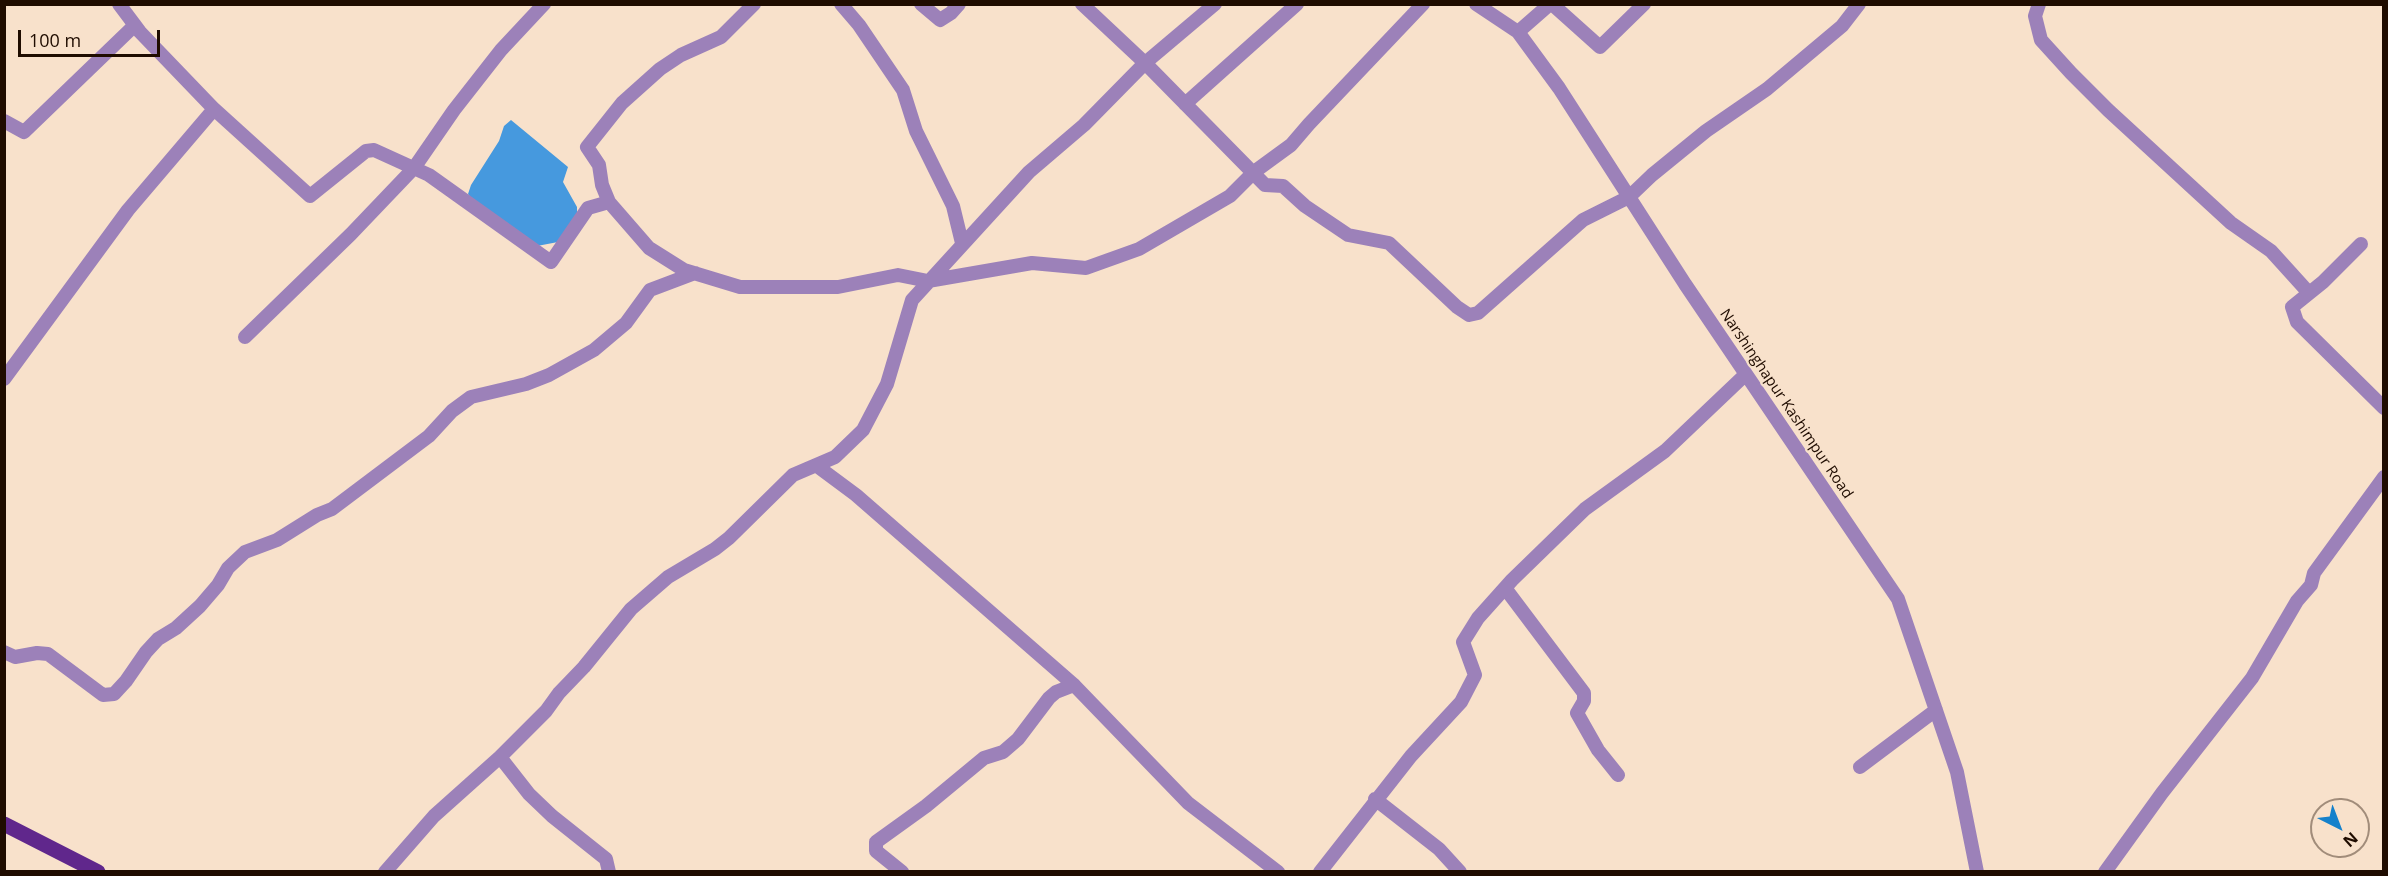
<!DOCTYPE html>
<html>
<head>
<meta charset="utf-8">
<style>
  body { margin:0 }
  #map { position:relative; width:2388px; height:876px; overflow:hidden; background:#f8e1cb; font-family:"Open Sans",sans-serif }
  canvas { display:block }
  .frame { position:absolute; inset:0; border:6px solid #1f0c00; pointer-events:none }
  .north { position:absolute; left:2310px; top:798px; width:60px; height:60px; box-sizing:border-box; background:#f8e1cb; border:2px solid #a18c7a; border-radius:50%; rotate:138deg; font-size:16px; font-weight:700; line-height:24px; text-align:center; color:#1f0c00 }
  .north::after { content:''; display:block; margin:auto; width:21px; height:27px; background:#1581cb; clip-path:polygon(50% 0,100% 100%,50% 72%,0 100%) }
  .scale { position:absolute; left:18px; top:30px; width:142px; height:27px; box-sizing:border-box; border:3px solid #1f0c00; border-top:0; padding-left:8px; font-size:18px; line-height:21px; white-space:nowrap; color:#1f0c00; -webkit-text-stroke:4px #f8e1cb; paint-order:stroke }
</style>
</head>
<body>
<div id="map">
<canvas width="2388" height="876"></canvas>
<div class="frame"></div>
<div class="north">N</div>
<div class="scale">100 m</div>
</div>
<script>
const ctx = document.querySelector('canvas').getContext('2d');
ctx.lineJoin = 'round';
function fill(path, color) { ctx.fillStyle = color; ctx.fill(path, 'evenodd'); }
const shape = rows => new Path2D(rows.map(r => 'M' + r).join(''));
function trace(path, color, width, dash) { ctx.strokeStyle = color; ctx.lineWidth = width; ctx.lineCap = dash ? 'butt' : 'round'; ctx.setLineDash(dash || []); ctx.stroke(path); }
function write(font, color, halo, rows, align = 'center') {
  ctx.font = font + ' "Open Sans",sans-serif'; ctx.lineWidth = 4.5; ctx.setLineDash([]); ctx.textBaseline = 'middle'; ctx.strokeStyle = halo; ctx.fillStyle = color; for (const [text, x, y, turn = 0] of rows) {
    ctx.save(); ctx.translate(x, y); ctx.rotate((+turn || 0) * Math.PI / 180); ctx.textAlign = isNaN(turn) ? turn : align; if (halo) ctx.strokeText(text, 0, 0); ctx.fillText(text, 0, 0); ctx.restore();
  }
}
fill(shape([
  [511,120,568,167,563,182,577,207,577,217,558,242,537,246,473,201,468,194,471,185,499,141,504,126]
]), '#4699de');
trace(shape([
  [119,4,140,32,214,109,310,196,366,151,374,150,429,175,551,262,588,208,609,202,649,248,684,270,740,287,838,287,898,275,928,281,1032,263,1086,268,1139,249,1230,196,1254,172,1291,145,1309,124,1423,4],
  [841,4,859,25,903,90,916,131,953,206,962,243],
  [921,4,940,20,951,13,959,4],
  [1082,4,1145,63,1265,185,1283,186,1305,206,1348,235,1389,243,1457,307,1469,315,1478,313,1583,220,1629,197,1652,175,1706,131,1767,89,1842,26,1859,4],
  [1476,4,1518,32,1559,88,1685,284,1898,599,1957,772,1977,872],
  [1552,4,1600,47,1644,4],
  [2039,4,2035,16,2041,40,2071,73,2108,110,2231,223,2271,251,2309,293],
  [1518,32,1550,4],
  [1185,104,1297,4],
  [4,121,24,132,135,25],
  [609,202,602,185,599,165,587,147,622,103,660,69,681,55,721,37,754,4],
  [2361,244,2323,282,2292,307,2297,322,2384,408],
  [245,337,351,234,414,168,454,110,501,50,544,4],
  [4,379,128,210,214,109],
  [817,466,856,495,1074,685,1188,803,1278,872],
  [1505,588,1584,693,1584,701,1577,713,1598,750,1618,775],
  [4,652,15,657,37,653,48,654,103,695,114,694,126,681,146,652,158,639,176,628,200,606,218,585,228,568,245,552,277,540,317,515,332,509,429,436,452,411,471,397,526,384,549,375,594,350,626,323,650,290,695,273],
  [500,757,529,794,552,816,606,859,609,872],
  [1860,767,1936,710],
  [1375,799,1439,849,1460,872],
  [385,872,434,816,500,757,546,711,559,693,584,667,631,609,668,577,715,549,729,538,793,475,835,457,863,430,887,384,912,300,1029,172,1084,125,1145,63,1215,4],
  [902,872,876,851,876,842,926,806,984,758,1003,752,1018,739,1049,698,1056,692,1074,685],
  [1320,872,1411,756,1461,702,1475,675,1463,642,1478,618,1512,580,1585,509,1665,451,1746,374],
  [2105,872,2162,793,2252,678,2297,601,2311,585,2314,573,2384,477]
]), '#9c81b9', 14);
trace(shape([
  [4,824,98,872]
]), '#60278c', 15);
write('15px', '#1f0c00', '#f8e1cb', [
  ["Narshinghapur Kashimpur Road",1786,404,56]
]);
</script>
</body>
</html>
